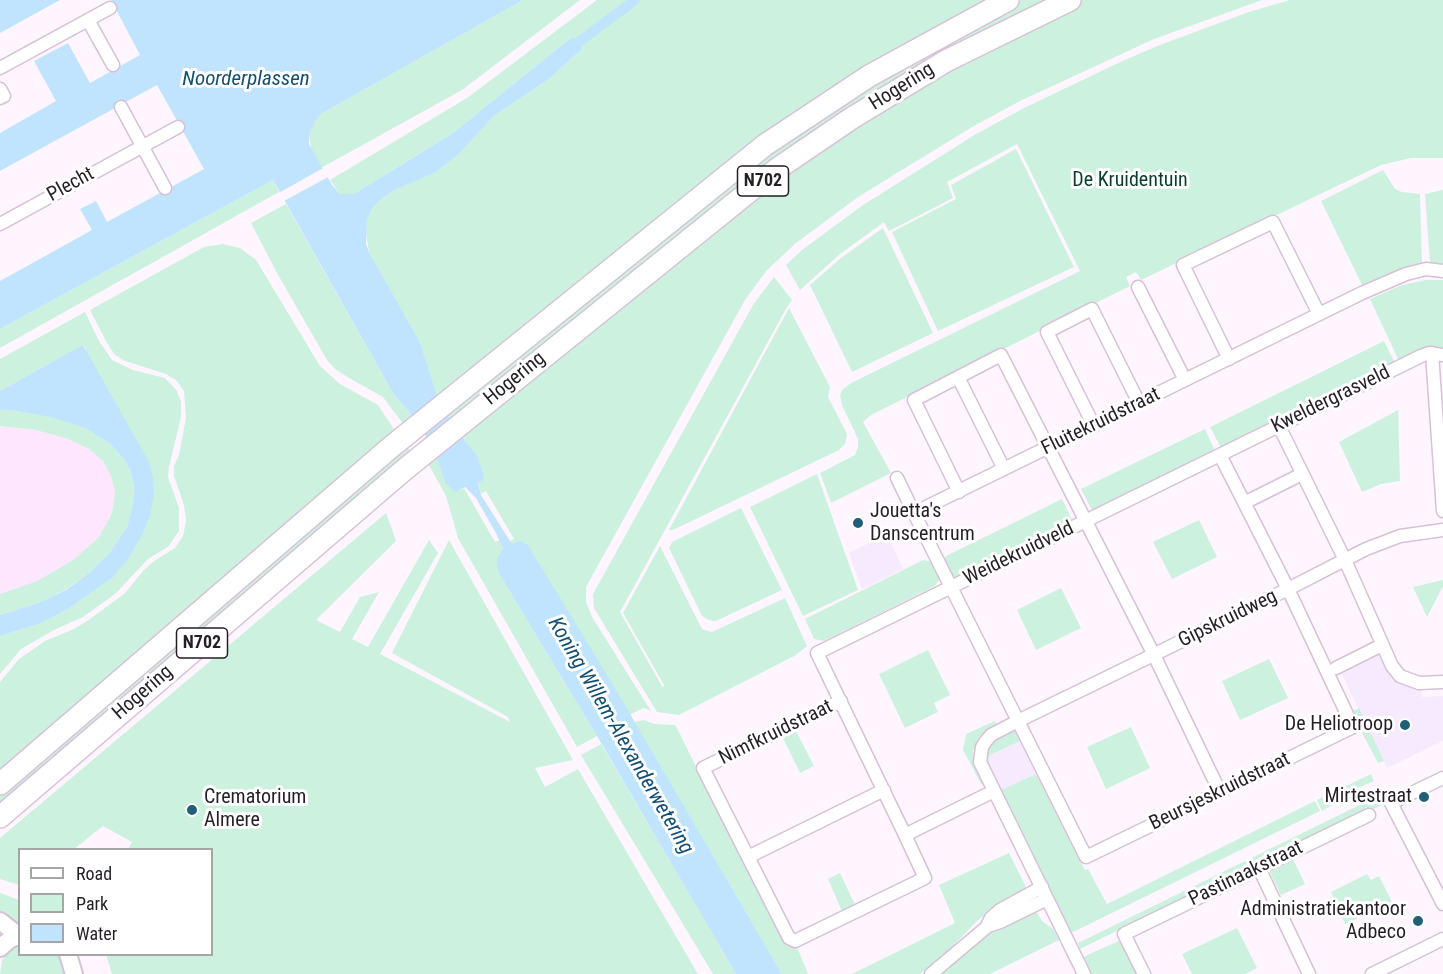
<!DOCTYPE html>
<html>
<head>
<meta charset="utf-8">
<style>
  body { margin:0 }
  #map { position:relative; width:1443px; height:974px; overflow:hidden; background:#fff5fe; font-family:"Roboto Condensed",sans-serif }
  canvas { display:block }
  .legend { position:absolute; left:18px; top:848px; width:195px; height:108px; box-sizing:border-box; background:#fff; border:2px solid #a8a5a8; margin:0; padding:8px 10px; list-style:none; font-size:18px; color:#261e26 }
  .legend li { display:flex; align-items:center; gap:12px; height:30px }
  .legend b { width:30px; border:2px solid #a8a5a8 }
</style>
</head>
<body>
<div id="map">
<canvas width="1443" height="974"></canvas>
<ul class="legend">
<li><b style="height:8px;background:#fff"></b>Road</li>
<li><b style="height:16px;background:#ccf1de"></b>Park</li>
<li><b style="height:16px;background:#c0e4fd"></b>Water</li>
</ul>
</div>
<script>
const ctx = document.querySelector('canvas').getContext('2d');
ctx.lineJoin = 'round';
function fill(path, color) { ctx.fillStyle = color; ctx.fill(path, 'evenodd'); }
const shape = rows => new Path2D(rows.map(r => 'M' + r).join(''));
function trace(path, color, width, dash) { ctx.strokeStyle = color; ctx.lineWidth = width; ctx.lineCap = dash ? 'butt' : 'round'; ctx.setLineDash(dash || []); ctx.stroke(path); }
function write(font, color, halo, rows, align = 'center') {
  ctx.font = font + ' "Roboto Condensed",sans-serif'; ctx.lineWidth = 6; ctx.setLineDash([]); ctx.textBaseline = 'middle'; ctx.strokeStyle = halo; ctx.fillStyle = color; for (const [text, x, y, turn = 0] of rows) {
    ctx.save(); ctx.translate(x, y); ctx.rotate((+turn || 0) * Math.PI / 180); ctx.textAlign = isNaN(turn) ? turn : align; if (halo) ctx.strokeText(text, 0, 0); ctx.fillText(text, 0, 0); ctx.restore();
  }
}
fill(shape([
  [0,426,36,430,68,439,89,449,103,461,111,476,115,492,112,513,99,537,73,560,37,581,0,594]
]), '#fee7fe');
fill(shape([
  [887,534,903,569,862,589,849,553],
  [1379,651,1392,677,1421,689,1422,697,1443,696,1443,741,1387,768,1340,670],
  [1020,741,1036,774,1001,790,988,760,990,755]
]), '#f5eafe');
fill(shape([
  [523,0,580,0,462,90,321,168,312,152,309,136,315,122,321,114],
  [597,0,991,0,939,28,438,398,420,342,369,252,366,233,367,219,372,209,379,201,393,191,436,172,458,155,494,116,549,79,583,48,572,37,453,133,354,194,340,194,330,180,467,98],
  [1019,0,1053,0,957,47,453,423,445,410,713,191,947,36],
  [1079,0,1262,0,1154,39,1020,101,972,127,858,197,796,243,767,270,745,300,586,587,586,602,592,617,651,711,644,708,629,715,528,545,513,544,510,541,514,539,486,491,481,494,478,482,484,475,477,455,458,432,839,132],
  [1290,0,1443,0,1443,158,1411,158,1381,165,1141,280,1136,272,1126,277,1130,286,871,415,863,422,891,473,831,503,820,473,855,455,858,447,858,439,842,405,840,395,842,390,851,383,1080,271,1017,144,947,182,953,198,889,231,884,222,840,254,800,290,786,265,802,250,863,205,976,134,1024,108,1116,64,1157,46,1249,12],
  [1016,149,1074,267,938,331,892,232,956,199,951,185],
  [1383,170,1395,189,1402,192,1420,194,1422,265,1364,289,1321,201],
  [273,180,279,192,0,348,0,329],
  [1443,190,1443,267,1430,263,1425,194],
  [286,204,394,395,417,421,407,429,383,397,349,378,335,369,327,360,277,273,251,223],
  [883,228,933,333,852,372,810,285,841,258],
  [223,244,240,248,256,260,320,366,340,384,378,405,397,434,0,771,0,682,19,659,45,641,74,629,90,619,124,594,144,570,154,561,175,548,183,536,186,521,184,505,174,476,174,466,179,455,186,418,184,391,177,381,166,374,125,361,115,355,107,343,90,310,204,247],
  [774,277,792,300,787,307,620,612,663,688,664,685,623,613,660,546,702,629,712,632,785,598,807,646,796,655,679,715,657,712,594,608,593,594,753,305],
  [1426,280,1443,280,1443,349,1428,348,1399,361,1370,299,1402,285],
  [789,308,830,387,828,397,847,434,845,444,839,450,673,530,669,530],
  [85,312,99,341,112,360,133,370,165,378,177,391,181,402,181,417,169,467,168,477,179,508,179,531,168,547,148,559,115,594,83,617,52,631,21,649,0,674,0,636,42,623,71,607,112,577,129,558,143,534,150,516,84,345,0,391,0,359],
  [1384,341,1395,363,1224,448,1220,446,1210,427],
  [0,410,17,411,51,416,85,428,109,443,124,459,131,472,134,487,133,504,127,527,110,552,90,572,65,590,38,603,0,615,0,594,37,581,73,560,99,537,112,513,115,492,111,476,103,461,89,449,68,439,36,430,0,426],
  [1398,410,1400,481,1381,484,1362,492,1339,442],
  [1205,429,1214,449,1211,454,1093,512,1081,489],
  [406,444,413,456,0,810,0,792],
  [435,452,461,490,464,488,495,542,500,540,503,549,501,552,498,572,597,736,577,747,458,538,446,496,426,460],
  [817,474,858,590,803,616,750,507],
  [1062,499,1073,522,955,580,951,579,940,559],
  [741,508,782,590,716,621,709,620,702,616,669,548,672,542],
  [386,513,396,541,316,620,340,632,360,597,379,592,352,639,368,647,429,540,438,553,380,654,510,722,508,717,392,653,449,540,573,760,535,768,545,787,578,769,698,974,112,974,106,955,212,954,212,850,128,849,132,842,103,826,74,849,20,850,19,885,0,879,0,838],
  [1199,520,1217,557,1172,579,1153,542],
  [923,560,932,562,940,578,935,586,824,641,814,639,805,619],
  [1443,580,1443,586,1427,617,1413,587],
  [1061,588,1081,628,1036,650,1017,610],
  [928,650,950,695,934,703,938,712,905,728,879,674],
  [1269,659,1288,698,1240,720,1222,681],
  [1359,708,1384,761,1378,763,1351,712],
  [644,720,655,724,675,725,677,728,740,856,745,862,785,943,797,947,808,974,782,974,634,722],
  [995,721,997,726,979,737,973,751,974,759,985,783,981,784,963,750,966,734],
  [1131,727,1150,768,1106,789,1087,747],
  [795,729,814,766,800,773,782,736],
  [1007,732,1016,732,1020,741,990,755,988,760,1001,790,1036,774,1085,870,1088,869,1107,904,1315,801,1320,811,1069,934,985,759,989,743],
  [601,744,669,859,736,974,713,974,581,755],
  [1371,774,1374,781,1335,798,1336,803,1322,811,1317,800],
  [1382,794,1387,803,1369,811,1367,808,1080,949,1078,943],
  [1009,853,1027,889,978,920,942,957,920,974,852,974,955,923,939,885],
  [1293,859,1305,884,1281,895,1269,870],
  [840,873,856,907,843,914,828,879],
  [1367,874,1371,880,1379,876,1392,902,1345,924,1331,892],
  [0,893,19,900,19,928,9,923,0,912],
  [1035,909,1042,921,1053,929,1059,940,990,974,938,974,984,934],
  [1237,928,1257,968,1245,974,1192,974,1182,954],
  [1121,940,1137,974,1091,974,1083,957],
  [19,945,20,954,58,955,62,960,66,974,0,974,2,960,9,951]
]), '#ccf1de');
fill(shape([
  [0,0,60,0,0,33],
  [111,0,523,0,321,114,315,122,309,136,309,144,332,185,340,194,354,194,453,133,572,37,583,48,549,79,494,116,458,155,436,172,393,191,379,201,372,209,367,219,366,244,369,252,420,342,438,398,458,432,477,455,484,475,483,480,478,483,481,495,510,541,513,544,521,541,528,545,616,690,782,974,736,974,597,736,498,572,497,558,503,549,496,533,476,498,465,487,455,492,446,484,435,452,417,421,394,395,273,180,0,329,0,281,92,230,80,209,96,201,107,222,204,169,157,85,0,171,0,133,56,101,34,61,68,43,90,83,140,55],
  [83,345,149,462,153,477,154,493,150,516,143,534,129,558,113,577,71,607,42,623,0,636,0,615,38,603,66,590,90,572,110,552,127,527,133,504,134,487,131,472,124,459,109,443,85,428,51,417,17,411,0,410,0,391]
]), '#c0e4fd');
fill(shape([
  [325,167,330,176,282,202,277,194]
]), '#fff5fe');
trace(shape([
  [568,50,635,0]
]), '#c0e4fd', 10);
const street = shape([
  [88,20,113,65],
  [0,68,110,8],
  [0,89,4,96,0,98],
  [121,107,165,188],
  [0,224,178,127],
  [1138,287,1185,380],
  [1432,353,1443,511],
  [1229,359,1183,265,1273,222,1319,314],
  [958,377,1004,469],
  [1094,426,1047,332,1092,309,1139,403],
  [1279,426,1345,560,1392,666,1400,676,1419,683,1443,682],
  [1220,455,1288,589,1353,727,1086,857,914,513,1362,293,1406,274,1426,269,1443,271],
  [897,478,914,513],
  [959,492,914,400,1001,355,1154,655,1220,792],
  [1246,502,1302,474],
  [1336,668,1382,645],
  [1443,778,1391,803,1443,904],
  [884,790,748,857,789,938,795,941,925,878,905,835,817,653,1421,356,1429,353,1443,355],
  [905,835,994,791],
  [748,857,703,768,841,701],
  [1259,868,1309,974],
  [987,926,991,918,1000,910,1042,887],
  [931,974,988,926,1000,922,1047,899],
  [1084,974,980,762,982,747,986,741,991,735,1018,721,1288,589,1366,549,1400,536,1443,530],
  [1144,974,1124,934,1369,815],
  [1372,974,1443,939]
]);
const secondary = shape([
  [0,921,18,935],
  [0,948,9,940,20,935],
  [68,954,74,974]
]);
const highway = shape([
  [0,784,391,447,765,145,869,76,1008,0],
  [0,817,404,470,777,169,852,118,946,61,1070,0]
]);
trace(street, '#d7c1d7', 15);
trace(secondary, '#d7c1d7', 20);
trace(highway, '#d7c1d7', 24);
trace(street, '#fff', 12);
trace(secondary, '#fff', 16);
trace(highway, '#fff', 21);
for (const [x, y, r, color] of [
  [858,523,6,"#215f76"],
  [1405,725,6,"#215f76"],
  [1424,797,6,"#215f76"],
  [192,810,6,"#215f76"],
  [1418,921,6,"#215f76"]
]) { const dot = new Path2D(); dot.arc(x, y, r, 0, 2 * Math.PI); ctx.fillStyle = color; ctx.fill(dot); trace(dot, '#fff', 2); }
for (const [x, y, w] of [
  [763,181,51],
  [202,643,51]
]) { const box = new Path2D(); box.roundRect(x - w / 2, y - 15, w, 30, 4.5); ctx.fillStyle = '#fff'; ctx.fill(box); trace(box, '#261e26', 1.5); }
write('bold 18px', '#261e26', null, [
  ["N702",763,181],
  ["N702",202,643]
]);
write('20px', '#261e26', '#fff', [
  ["Hogering",902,87,-32],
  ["Plecht",71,185,-29],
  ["Hogering",515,379,-39],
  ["Kweldergrasveld",1331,400,-26],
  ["Fluitekruidstraat",1101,422,-26],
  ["Weidekruidveld",1019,554,-26],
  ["Gipskruidweg",1228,619,-26],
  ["Hogering",143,693,-41],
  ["Nimfkruidstraat",776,733,-26],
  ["Beursjeskruidstraat",1220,792,-26],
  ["Pastinaakstraat",1246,874,-26]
]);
write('20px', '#073f2b', '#fff', [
  ["De Kruidentuin",1130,181]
]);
write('20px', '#261e26', '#fff', [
  ["Jouetta's",870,512,"left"],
  ["Danscentrum",870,535,"left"],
  ["De Heliotroop",1393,725],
  ["Mirtestraat",1412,797],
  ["Crematorium",204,798,"left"],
  ["Almere",204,821,"left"],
  ["Administratiekantoor",1406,910],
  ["Adbeco",1406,933]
], 'right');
write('italic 21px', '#134e70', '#fff', [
  ["Noorderplassen",246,80],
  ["Koning Willem-Alexanderwetering",620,736,60]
]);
</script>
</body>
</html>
